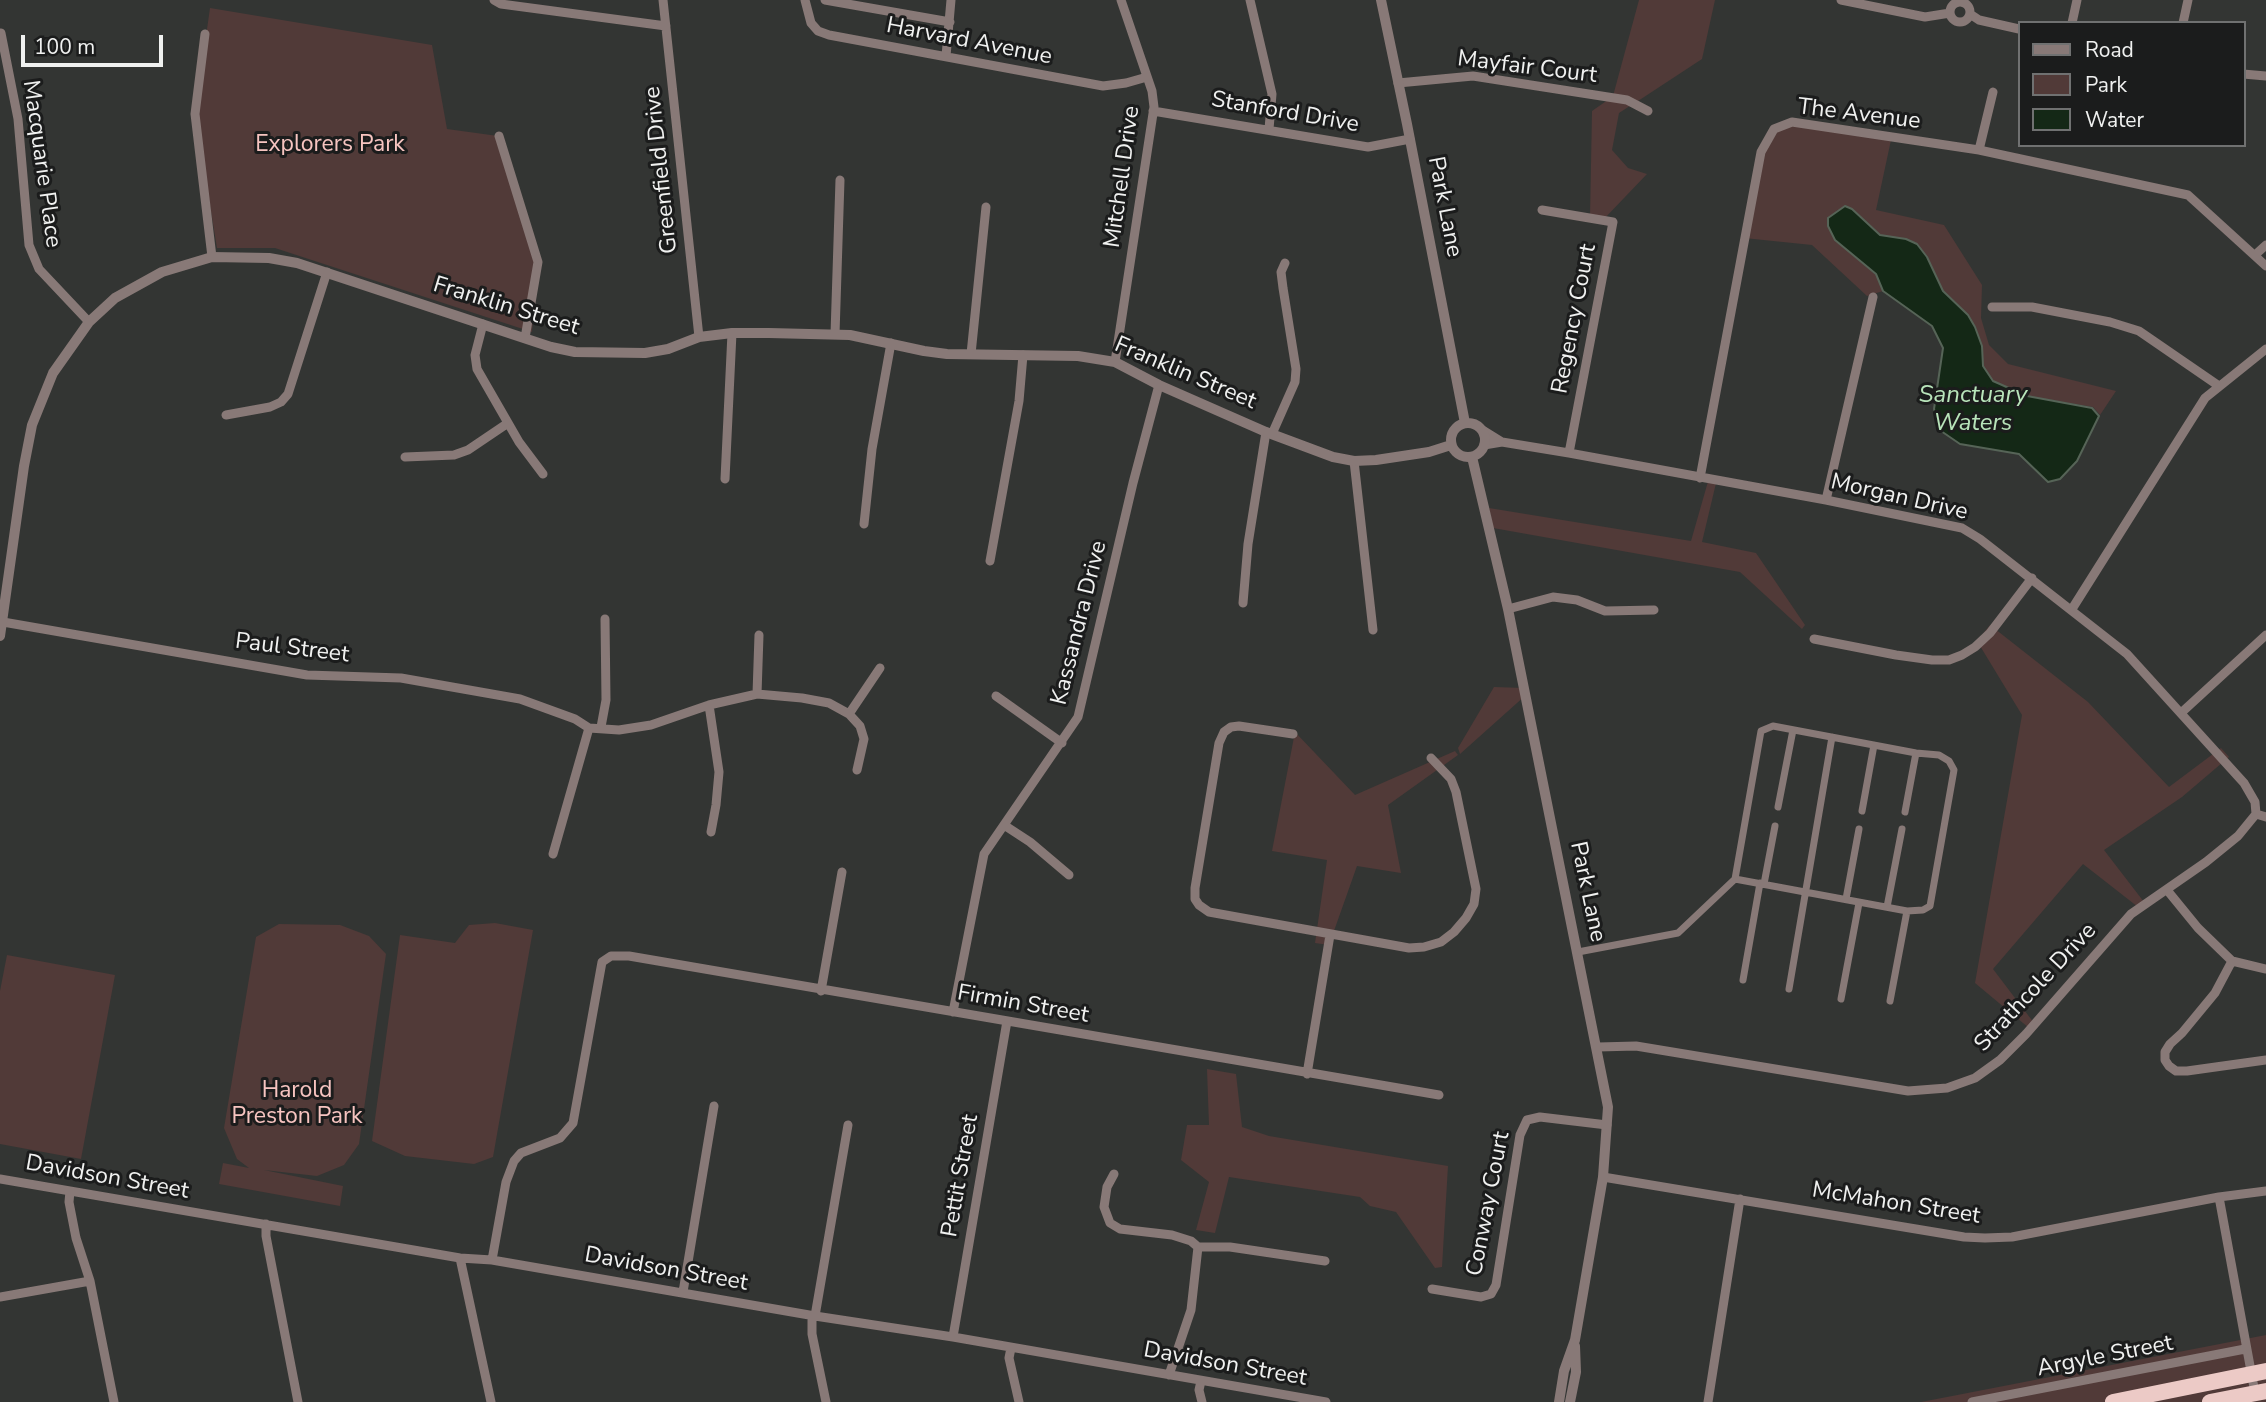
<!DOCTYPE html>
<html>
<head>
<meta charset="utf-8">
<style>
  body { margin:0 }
  #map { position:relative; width:2266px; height:1402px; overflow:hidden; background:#333533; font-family:"Nunito Sans",sans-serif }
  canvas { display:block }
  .legend { position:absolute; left:2018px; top:21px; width:228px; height:126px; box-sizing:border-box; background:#1b1c1c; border:2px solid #707171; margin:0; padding:9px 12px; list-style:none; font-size:21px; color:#f0f1f0 }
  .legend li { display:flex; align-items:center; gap:14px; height:35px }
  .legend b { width:35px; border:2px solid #707171 }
  .scale { position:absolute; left:21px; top:35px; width:142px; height:32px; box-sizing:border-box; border:4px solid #f0f1f0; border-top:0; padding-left:9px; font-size:21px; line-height:24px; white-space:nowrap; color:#f0f1f0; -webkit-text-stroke:5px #1b1c1c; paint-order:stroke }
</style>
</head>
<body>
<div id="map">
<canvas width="2266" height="1402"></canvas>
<ul class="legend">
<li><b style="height:9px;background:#887977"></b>Road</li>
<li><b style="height:19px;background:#513a38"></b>Park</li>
<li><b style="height:19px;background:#142816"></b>Water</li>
</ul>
<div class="scale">100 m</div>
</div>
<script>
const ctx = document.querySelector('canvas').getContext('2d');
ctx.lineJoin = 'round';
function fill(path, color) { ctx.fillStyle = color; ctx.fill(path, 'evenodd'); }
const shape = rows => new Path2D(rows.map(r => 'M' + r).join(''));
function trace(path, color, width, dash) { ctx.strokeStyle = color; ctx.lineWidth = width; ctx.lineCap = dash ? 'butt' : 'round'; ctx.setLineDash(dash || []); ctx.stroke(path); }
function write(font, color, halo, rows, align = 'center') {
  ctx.font = font + ' "Nunito Sans",sans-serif'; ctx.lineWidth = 6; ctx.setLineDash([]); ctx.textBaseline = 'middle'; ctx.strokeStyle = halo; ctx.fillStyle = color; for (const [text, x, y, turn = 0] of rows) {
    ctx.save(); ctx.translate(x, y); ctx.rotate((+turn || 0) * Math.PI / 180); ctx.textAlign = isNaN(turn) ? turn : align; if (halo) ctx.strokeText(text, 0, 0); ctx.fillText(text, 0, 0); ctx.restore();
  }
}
fill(shape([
  [1639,0,1715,0,1702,59,1638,101,1613,96],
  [210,8,432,45,447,129,498,136,537,263,532,332,275,248,217,248,195,114],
  [1612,97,1636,102,1619,113,1612,150,1628,168,1647,174,1603,220,1590,218,1592,111],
  [1792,122,1891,140,1876,210,1944,225,1982,285,1981,318,1989,345,2008,364,2116,391,2100,415,2093,407,2027,396,1993,381,1983,366,1976,327,1943,291,1917,244,1880,235,1852,209,1837,210,1828,226,1835,240,1876,274,1883,291,1867,296,1812,245,1744,238,1761,152,1774,129],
  [1709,478,1717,479,1702,542,1756,553,1805,625,1802,629,1740,572,1493,528,1489,508,1691,541],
  [1990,625,2088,702,2169,787,2221,748,2229,757,2182,797,2104,850,2144,902,2138,907,2083,864,1993,969,2034,1023,2029,1028,1975,983,2022,715,1977,641],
  [1494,687,1524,688,1526,695,1460,754,1458,748],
  [1295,732,1355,795,1455,751,1458,755,1388,805,1401,873,1357,866,1329,945,1315,943,1327,860,1272,851],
  [495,923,533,930,493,1157,474,1164,405,1156,372,1141,400,935,455,943,469,925],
  [279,924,340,925,369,936,386,954,359,1144,344,1165,317,1176,264,1170,343,1186,340,1206,219,1184,223,1163,249,1168,237,1159,224,1128,256,937],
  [7,955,115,975,81,1159,0,1144,0,991],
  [1207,1069,1236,1074,1242,1127,1269,1136,1448,1166,1442,1267,1435,1268,1396,1212,1370,1206,1360,1197,1229,1177,1215,1233,1196,1230,1209,1182,1181,1160,1187,1125,1209,1125],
  [2266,1335,2266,1402,1921,1402,1947,1397]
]), '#513a38');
const water = shape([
  [1845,206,1852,209,1880,235,1906,239,1917,244,1927,257,1943,291,1968,315,1975,327,1982,346,1983,366,1993,381,2027,396,2092,408,2099,416,2077,461,2060,479,2048,482,2019,454,1960,444,1941,431,1934,409,1943,348,1932,326,1883,291,1876,274,1835,240,1828,226,1828,218,1845,206]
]);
fill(water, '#142816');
trace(water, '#566457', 2);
trace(shape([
  [1778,807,1793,730],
  [1862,811,1874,745],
  [1905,812,1916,753],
  [1735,879,1761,731,1773,726,1916,753,1939,755,1949,761,1954,770,1930,906,1923,910,1907,911],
  [1764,884,1775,826],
  [1846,899,1859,829],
  [1887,907,1902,829],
  [1578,952,1678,933,1735,879,1907,911,1890,1001],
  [1743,980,1760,883],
  [1789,989,1832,737],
  [1841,999,1859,903]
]), '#887977', 7);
trace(shape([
  [494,0,501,4,666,26],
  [663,0,699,337],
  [805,0,811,23,818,31,829,35,1103,86,1126,83,1147,77],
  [825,0,950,22],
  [1250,0,1272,94,1269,129],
  [1841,0,1925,17,1950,13],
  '1950 12a10 10 0 1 1 20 0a10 10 0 1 1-20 0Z',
  [1970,14,1979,20,2019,29],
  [2072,23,2077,0],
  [2183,23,2188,0],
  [1,33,18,119,29,245,39,269,89,322],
  [205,34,195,114,212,257],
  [946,56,951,0],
  [2243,74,2266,76],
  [1398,83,1473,76,1627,100,1648,111],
  [1153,111,1368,147,1410,139],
  [499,136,538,262,525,338],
  [1979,150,1993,92],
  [1542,210,1613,222,1569,453],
  [2255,255,2266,245],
  [1992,307,2032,307,2110,322,2139,331,2219,386],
  [483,324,475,355,477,369,519,442,543,474],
  [835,334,840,180],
  [971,354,986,207],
  [1115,362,1154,107,1152,91,1121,0],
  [226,415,270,407,281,402,288,394,327,272],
  [1481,429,1502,442],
  [1272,434,1295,382,1296,369,1283,288,1281,272,1285,263],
  [1484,445,1502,442,1569,453,1826,500,1962,528,1980,539,2127,654,2244,783,2255,802,2256,814],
  [405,457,454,455,468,450,508,423],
  [1354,461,1373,630],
  [1700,478,1761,152,1774,129,1792,122,1979,150,2188,195,2266,266],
  [725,479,732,333],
  [1826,500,1873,297],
  [864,524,872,449,891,343],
  [990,561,1019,401,1023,355],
  [1243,603,1248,544,1266,432],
  [1508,609,1553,597,1577,600,1605,611,1654,610],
  [2072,609,2205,398,2266,349],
  [3,622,307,675,401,678,520,699,575,719,589,728,619,730,651,725,709,705,757,694,802,698,829,703,849,714,860,726,864,739,857,770],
  [1814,639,1896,655,1932,660,1949,660,1962,655,1975,647,1990,633,2032,578],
  [757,694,759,635],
  [996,696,1062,743],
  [709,705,719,772,716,805,711,832],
  [2181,713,2266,635],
  [849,714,880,668],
  [601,727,606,700,605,619],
  [1293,734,1239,726,1231,727,1224,732,1219,743,1195,888,1195,899,1199,905,1209,912,1409,948,1424,947,1441,942,1454,932,1466,918,1474,904,1476,889,1456,792,1451,779,1431,758],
  [2256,814,2266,817],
  [1004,825,1030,842,1069,875],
  [553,854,589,728],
  [2167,890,2198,928,2232,961,2266,969],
  [2232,961,2215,993,2182,1033,2170,1044,2165,1052,2165,1060,2169,1066,2176,1071,2187,1071,2266,1060],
  [821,991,842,872],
  [953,1012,984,854,1078,717,1133,483,1159,385],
  [1598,1047,1636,1046,1908,1091,1947,1088,1975,1078,2000,1060,2026,1034,2131,914,2206,862,2238,836,2256,814],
  [1307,1074,1330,935],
  [1114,1174,1107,1187,1104,1207,1110,1223,1120,1229,1172,1235,1191,1241,1198,1247,1230,1247,1325,1261],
  [1603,1177,1964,1237,1985,1238,2012,1237,2219,1197,2266,1191],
  [0,1179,460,1258,492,1260,815,1316,953,1337,1326,1402],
  [70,1191,69,1202,76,1238,90,1281,114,1402],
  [2219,1197,2255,1393],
  [266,1224,266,1236,298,1402],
  [460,1258,491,1402],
  [492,1260,506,1182,514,1161,521,1153,560,1138,573,1123,602,962,611,956,629,956,1439,1095],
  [1432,1289,1481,1297,1491,1294,1496,1285,1520,1135,1527,1120,1540,1117,1607,1125],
  [683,1292,714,1106],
  [0,1297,90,1281],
  [812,1315,812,1334,826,1402],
  [815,1316,848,1125],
  [953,1337,1007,1021],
  [1011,1348,1009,1358,1019,1402],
  [1169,1375,1191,1310,1198,1247],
  [1201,1381,1199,1390,1202,1402],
  [1708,1402,1740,1199],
  [1972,1402,2245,1349]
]), '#887977', 9);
trace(shape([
  [1381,0,1407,124,1465,423],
  '1451 440a17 17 0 1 1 34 0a17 17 0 1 1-34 0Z',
  [1472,457,1508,609,1608,1107,1603,1177,1575,1340,1564,1371,1559,1402],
  [0,636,24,466,32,425,53,373,89,322,115,298,162,272,212,257,269,258,297,263,551,347,575,352,645,353,668,349,699,337,732,333,769,333,850,335,924,351,947,354,1078,356,1115,362,1159,385,1266,432,1333,457,1354,461,1376,460,1429,452,1451,445],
  [1570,1402,1576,1372,1575,1346]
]), '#887977', 10);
trace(shape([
  [2113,1402,2266,1371],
  [2210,1402,2266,1391]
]), '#eccac6', 16);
write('23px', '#f0f1f0', '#1b1c1c', [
  ["Harvard Avenue",969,42,11],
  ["Mayfair Court",1527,68,7],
  ["Stanford Drive",1285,113,10],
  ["The Avenue",1859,115,7],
  ["Macquarie Place",41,164,82],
  ["Greenfield Drive",662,170,-96],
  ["Mitchell Drive",1123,177,-82],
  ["Park Lane",1444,207,79],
  ["Franklin Street",506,307,17],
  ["Regency Court",1575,319,-79],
  ["Franklin Street",1185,374,23],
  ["Morgan Drive",1899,498,13],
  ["Kassandra Drive",1080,623,-76],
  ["Paul Street",292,649,7],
  ["Park Lane",1587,892,78],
  ["Strathcole Drive",2036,988,-47],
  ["Firmin Street",1023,1005,10],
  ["Pettit Street",961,1176,-80],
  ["Davidson Street",107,1178,10],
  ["Conway Court",1489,1204,-79],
  ["McMahon Street",1896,1204,9],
  ["Davidson Street",666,1270,10],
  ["Argyle Street",2105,1357,-11],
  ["Davidson Street",1225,1365,10]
]);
write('23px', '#f7c4c0', '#1b1c1c', [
  ["Explorers Park",330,145],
  ["Harold",297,1091],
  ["Preston Park",297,1117]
]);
write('italic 24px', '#b8e4ba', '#1b1c1c', [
  ["Sanctuary",1973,396],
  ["Waters",1973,424]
]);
</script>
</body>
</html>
